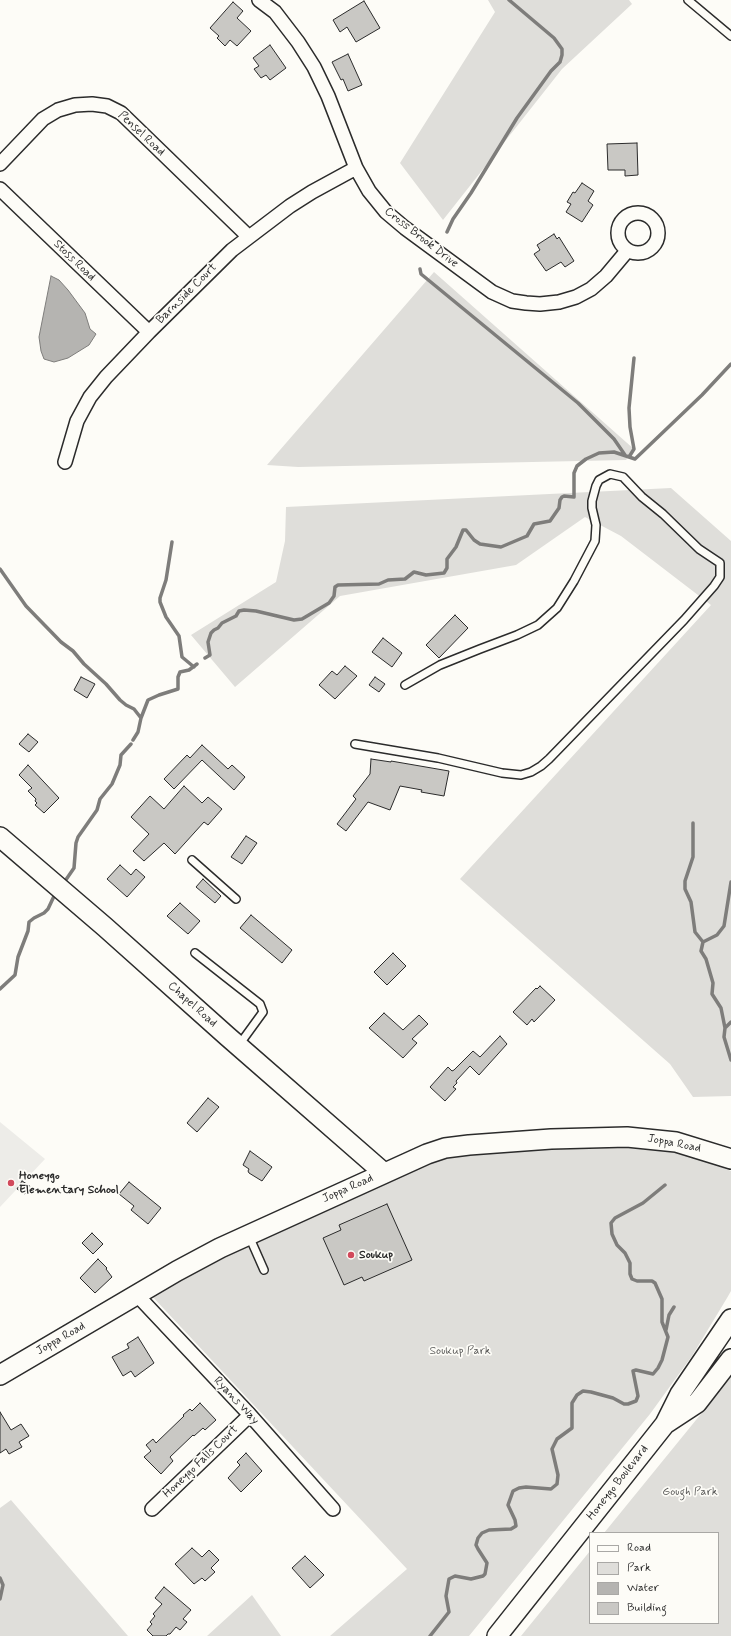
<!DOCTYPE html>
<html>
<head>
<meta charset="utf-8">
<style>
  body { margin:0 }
  #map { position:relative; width:731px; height:1636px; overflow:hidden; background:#fdfcf7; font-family:Mynerve,sans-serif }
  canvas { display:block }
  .legend { position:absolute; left:589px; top:1532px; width:130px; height:92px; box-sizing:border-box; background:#fdfcf7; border:1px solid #a9a8a5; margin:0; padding:5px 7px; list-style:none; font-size:12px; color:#2b2b2b }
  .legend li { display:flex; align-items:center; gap:8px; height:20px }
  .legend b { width:20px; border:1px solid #a9a8a5 }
</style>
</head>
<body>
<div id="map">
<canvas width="731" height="1636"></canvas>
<ul class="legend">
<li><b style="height:5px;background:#fdfcf7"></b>Road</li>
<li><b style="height:11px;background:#dfdeda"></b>Park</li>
<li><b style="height:11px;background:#b5b4b1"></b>Water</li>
<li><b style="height:11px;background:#c9c8c4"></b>Building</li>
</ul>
</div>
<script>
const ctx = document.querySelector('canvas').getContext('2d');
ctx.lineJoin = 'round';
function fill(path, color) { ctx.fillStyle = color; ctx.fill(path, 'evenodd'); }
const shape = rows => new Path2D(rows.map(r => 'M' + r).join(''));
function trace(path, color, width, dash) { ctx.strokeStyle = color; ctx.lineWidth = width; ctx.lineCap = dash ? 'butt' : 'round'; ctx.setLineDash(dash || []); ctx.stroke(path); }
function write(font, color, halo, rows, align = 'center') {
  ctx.font = font + ' Mynerve,sans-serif'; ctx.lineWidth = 3.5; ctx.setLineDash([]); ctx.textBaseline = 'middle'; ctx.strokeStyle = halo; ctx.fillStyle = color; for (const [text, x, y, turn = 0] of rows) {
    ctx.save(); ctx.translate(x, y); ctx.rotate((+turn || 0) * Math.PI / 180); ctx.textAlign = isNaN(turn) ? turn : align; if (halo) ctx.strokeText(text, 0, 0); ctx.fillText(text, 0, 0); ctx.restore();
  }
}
fill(shape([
  [0,1122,45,1159,0,1207]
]), '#edece8');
fill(shape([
  [488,0,629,0,632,4,562,69,443,220,400,163,495,12],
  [434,272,635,450,626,460,298,467,267,465],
  [671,488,731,541,731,1096,693,1097,670,1064,460,879,711,605,621,536,585,517,516,565,340,596,235,687,191,635,276,582,285,541,286,507],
  [611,1147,655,1148,699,1158,731,1171,731,1291,727,1298,692,1356,650,1414,469,1636,330,1636,407,1569,150,1294,189,1270,419,1164,454,1155,493,1148],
  [731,1377,731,1636,521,1636,590,1551,590,1623,718,1623,718,1533,604,1533],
  [11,1500,128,1636,0,1636,0,1508],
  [252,1595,281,1636,207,1636]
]), '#dfdeda');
const water = shape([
  [51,276,59,280,68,290,85,313,90,329,96,334,89,345,68,358,54,362,44,359,41,351,39,337,51,276]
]);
fill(water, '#b5b4b1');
trace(water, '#7e7d7b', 1);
trace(shape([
  [447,232,453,219,471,193,517,118,551,71,560,62,562,55,562,49,554,38,509,0],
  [420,269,421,274,578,403,614,439,625,455],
  [629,457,634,449,630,427,629,408,634,358],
  [172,542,166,580,160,598,160,602,166,617,179,636,182,657,194,667],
  [0,569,26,606,61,642,73,651,84,664,106,684,120,700,126,705,134,709,141,718],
  [205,658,210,655,208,642,211,633,214,630,218,628,222,623,236,616,239,611,244,610,256,611,294,620,302,619,329,603,334,596,335,587,338,585,379,584,388,580,405,579,414,572,426,575,444,573,447,568,447,559,456,547,463,530,466,530,474,540,480,544,501,547,527,536,534,524,550,521,559,508,560,500,562,497,564,496,574,497,574,473,577,466,586,459,599,453,614,452,635,459,702,395,731,364],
  [133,740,138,732,141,718,148,700,159,695,178,689,178,677,180,672,189,670,197,664],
  [693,823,693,857,685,881,685,889,691,902,695,932,703,942],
  [731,882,724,926,717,935,703,942,701,951,706,959,713,983,712,994,721,1008,725,1028,724,1037,731,1060],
  [63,884,74,868,76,843,78,837,97,810,100,799,112,784,120,765,121,755,131,744],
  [0,989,15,975,18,957,28,931,29,922,34,918,44,913,48,909,55,894],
  [725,1028,731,1022],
  [666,1330,669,1315,674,1307],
  [0,1578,3,1585,0,1599],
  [430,1636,449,1612,446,1596,449,1579,455,1576,471,1579,483,1576,485,1574,487,1563,478,1549,476,1545,478,1538,482,1533,489,1530,511,1529,516,1526,515,1520,508,1505,513,1491,519,1488,526,1487,551,1489,557,1484,558,1475,552,1449,557,1439,572,1428,572,1403,577,1395,583,1391,591,1392,613,1398,624,1404,628,1404,636,1401,638,1396,633,1371,636,1370,653,1374,658,1368,662,1360,668,1337,662,1322,662,1299,655,1283,652,1281,637,1281,632,1279,630,1274,630,1263,625,1253,617,1245,612,1234,611,1223,615,1218,643,1203,665,1185]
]), '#7e7d7b', 3.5);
const building = shape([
  [364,1,380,28,356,42,347,27,340,32,333,20,364,1],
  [233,2,243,11,237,18,251,31,237,46,230,40,225,46,217,38,219,36,210,28,233,2],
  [270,45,286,68,270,80,266,75,261,78,254,69,259,66,253,58,270,45],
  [348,54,362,85,348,91,343,79,341,80,332,62,348,54],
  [637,143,638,175,625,176,625,170,608,170,607,144,637,143],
  [582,183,594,191,588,201,593,205,582,222,566,212,571,204,567,202,573,192,575,193,582,183],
  [554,234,557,239,559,237,574,261,565,267,561,262,546,271,534,254,540,250,537,245,554,234],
  [455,615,468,628,439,658,426,645,455,615],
  [383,638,402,653,392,667,372,652,383,638],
  [345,666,357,676,335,699,319,685,332,671,337,675,345,666],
  [81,677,95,684,87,698,74,690,81,677],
  [375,677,385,684,379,692,369,685,375,677],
  [28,734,38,742,29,752,19,744,28,734],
  [202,745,228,769,232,765,245,777,234,790,202,760,174,789,164,779,187,755,190,758,202,745],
  [371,759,391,762,391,761,449,771,444,796,421,792,422,790,400,786,390,810,368,802,346,831,337,824,356,799,353,796,370,774,371,759],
  [28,765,59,798,44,813,35,805,37,803,35,801,36,799,28,791,32,788,19,775,28,765],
  [184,786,202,803,208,797,222,809,208,825,204,822,175,854,164,843,144,861,133,851,149,834,131,817,150,796,164,809,184,786],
  [246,836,257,843,242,864,231,857,246,836],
  [120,865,131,875,136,869,145,877,127,897,107,879,120,865],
  [203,879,221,896,215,903,196,887,203,879],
  [180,903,200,921,188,934,167,916,180,903],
  [251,915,292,950,282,963,240,928,251,915],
  [393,953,406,966,387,985,374,972,393,953],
  [540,986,555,1000,534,1022,532,1019,527,1025,513,1012,536,988,537,989,540,986],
  [384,1013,403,1030,419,1015,428,1024,412,1039,417,1043,403,1058,369,1028,384,1013],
  [500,1036,507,1044,479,1075,470,1066,456,1081,457,1083,453,1087,456,1089,445,1101,430,1087,448,1067,452,1071,454,1070,473,1051,480,1057,500,1036],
  [208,1098,219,1107,197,1132,187,1123,208,1098],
  [250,1151,272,1167,262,1181,249,1173,248,1171,249,1169,243,1165,250,1151],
  [22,1181,30,1186,25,1194,17,1189,22,1181],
  [129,1182,161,1208,148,1224,131,1210,134,1206,119,1194,129,1182],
  [387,1204,412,1260,364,1281,362,1277,344,1285,323,1238,341,1230,339,1225,387,1204],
  [92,1233,103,1244,93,1254,82,1243,92,1233],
  [98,1259,107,1268,106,1269,112,1277,95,1293,80,1278,98,1259],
  [138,1337,154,1363,135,1377,131,1371,123,1376,112,1357,129,1348,127,1344,138,1337],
  [200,1403,216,1420,205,1430,203,1428,194,1436,193,1435,170,1457,173,1461,161,1474,144,1457,151,1451,146,1445,153,1439,156,1443,184,1416,183,1415,190,1409,192,1411,200,1403],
  [0,1412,11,1430,21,1424,29,1436,19,1442,22,1447,9,1454,6,1449,0,1453,0,1412],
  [246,1453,262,1471,241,1492,228,1478,240,1465,237,1462,246,1453],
  [192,1548,202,1557,209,1550,219,1560,211,1568,215,1572,205,1581,202,1578,194,1584,175,1564,192,1548],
  [305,1556,324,1575,310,1588,292,1568,305,1556],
  [164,1587,191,1610,183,1619,187,1622,180,1630,176,1627,170,1634,168,1634,166,1636,153,1636,147,1630,152,1624,150,1622,155,1616,153,1614,162,1604,155,1598,164,1587]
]);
fill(building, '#c9c8c4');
trace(building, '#2b2b2b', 1);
const lane = shape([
  [688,0,731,36],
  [355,744,438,758,502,773,521,775,531,772,541,766,549,759,684,620,714,586,720,577,720,563,699,549,663,514,642,497,623,477,610,474,599,480,596,486,592,501,592,508,596,525,595,541,574,581,557,608,538,625,517,635,480,649,440,665,405,685],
  [192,860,236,899],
  [195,953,260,1004,263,1012,239,1045],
  [249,1236,264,1270]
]);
const street = shape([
  [259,0,275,12,298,42,314,67,328,96,356,168,369,191,386,212,405,228,492,292,512,301,526,303,540,304,559,302,576,297,591,289,606,276,627,251],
  [0,164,43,119,58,110,75,105,92,104,107,106,121,113,249,237],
  [0,189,149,332],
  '618 233a20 20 0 1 1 40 0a20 20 0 1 1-40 0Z',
  [65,462,77,421,90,397,106,377,149,332,232,250,290,206,312,192,356,168],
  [137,1295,250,1415,333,1509],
  [152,1509,250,1415]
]);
const secondary = shape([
  [0,837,105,927,227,1036,384,1173],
  [0,1375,177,1271,220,1248,427,1154,445,1148,469,1145,551,1139,627,1137,676,1142,731,1159],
  [665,1424,697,1403,731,1359],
  [497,1636,665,1424,680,1394,731,1319]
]);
trace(lane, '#2b2b2b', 10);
trace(street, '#2b2b2b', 16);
trace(secondary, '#2b2b2b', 22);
trace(lane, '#fdfcf7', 7);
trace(street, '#fdfcf7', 13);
trace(secondary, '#fdfcf7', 19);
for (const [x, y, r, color] of [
  [11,1183,4,"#d1495b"],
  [351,1255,4,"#d1495b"]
]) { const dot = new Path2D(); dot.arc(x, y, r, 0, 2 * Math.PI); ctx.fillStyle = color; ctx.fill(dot); trace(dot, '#fdfcf7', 1.5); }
write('12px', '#2b2b2b', '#fdfcf7', [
  ["Pensel Road",141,134,43],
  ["Cross Brook Drive",421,238,38],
  ["Stoss Road",74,261,44],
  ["Barnside Court",187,294,-45],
  ["Chapel Road",192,1005,42],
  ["Joppa Road",674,1144,11],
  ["Joppa Road",348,1189,-24],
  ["Joppa Road",61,1339,-30],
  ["Ryans Way",236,1401,47],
  ["Honeygo Falls Court",201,1462,-44],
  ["Honeygo Boulevard",618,1483,-52]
]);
write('bold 12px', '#2b2b2b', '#fdfcf7', [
  ["Honeygo",19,1176],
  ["Elementary School",19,1190],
  ["Soukup",359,1255]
], 'left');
write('12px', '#585857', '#fdfcf7', [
  ["Soukup Park",460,1351],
  ["Gough Park",690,1492]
]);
</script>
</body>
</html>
